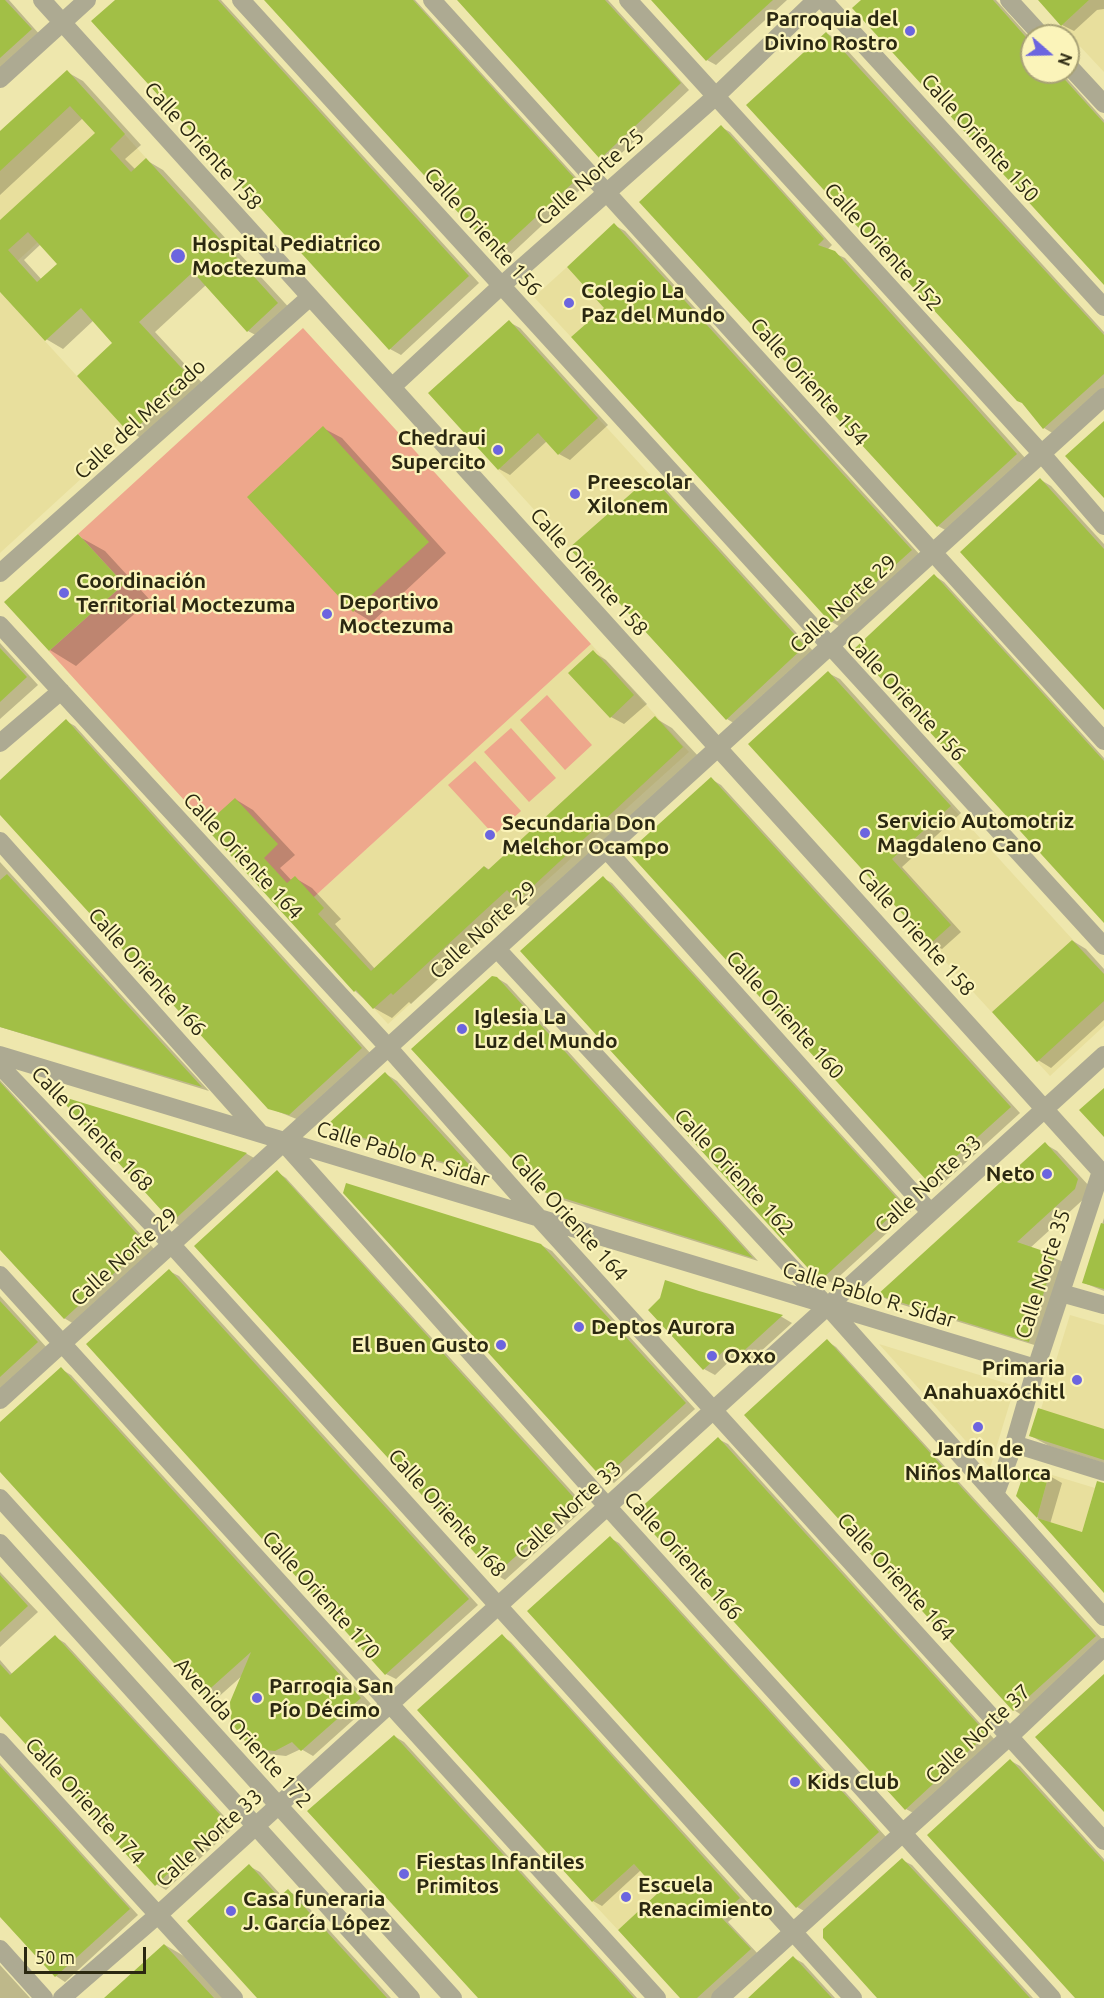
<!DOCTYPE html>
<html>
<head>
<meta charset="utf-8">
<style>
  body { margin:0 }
  #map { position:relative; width:1104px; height:1998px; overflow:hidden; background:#eee7ad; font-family:Ubuntu,sans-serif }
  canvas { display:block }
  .north { position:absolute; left:1020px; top:24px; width:60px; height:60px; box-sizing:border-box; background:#fbf4ba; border:2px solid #a8a276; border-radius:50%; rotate:110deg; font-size:16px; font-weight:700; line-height:24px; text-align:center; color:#2b2811 }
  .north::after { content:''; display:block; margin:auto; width:21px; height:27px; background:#6c65df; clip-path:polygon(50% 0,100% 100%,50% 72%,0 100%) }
  .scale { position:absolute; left:24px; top:1947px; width:122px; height:27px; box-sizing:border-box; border:3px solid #2b2811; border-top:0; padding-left:8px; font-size:18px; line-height:21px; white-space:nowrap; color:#2b2811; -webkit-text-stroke:4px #fbf4ba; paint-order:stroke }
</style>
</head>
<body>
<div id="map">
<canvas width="1104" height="1998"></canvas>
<div class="north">N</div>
<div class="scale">50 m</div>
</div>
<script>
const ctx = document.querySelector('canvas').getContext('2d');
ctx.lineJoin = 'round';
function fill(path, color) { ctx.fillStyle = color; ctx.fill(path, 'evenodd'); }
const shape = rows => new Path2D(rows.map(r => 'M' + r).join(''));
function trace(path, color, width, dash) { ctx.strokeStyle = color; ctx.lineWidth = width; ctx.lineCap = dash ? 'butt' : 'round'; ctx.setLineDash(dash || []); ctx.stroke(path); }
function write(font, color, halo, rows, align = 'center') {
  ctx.font = font + ' Ubuntu,sans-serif'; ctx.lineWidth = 4.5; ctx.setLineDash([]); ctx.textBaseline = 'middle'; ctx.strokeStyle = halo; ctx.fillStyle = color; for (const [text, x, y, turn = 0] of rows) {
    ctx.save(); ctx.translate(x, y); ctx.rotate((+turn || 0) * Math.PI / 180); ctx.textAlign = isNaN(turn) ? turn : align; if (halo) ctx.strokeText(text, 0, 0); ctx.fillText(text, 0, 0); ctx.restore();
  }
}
fill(shape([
  [1089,0,1104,0,1104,72,1061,26],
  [67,70,146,158,131,173,123,164,0,277,0,131],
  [567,267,604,308,571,337,534,297],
  [0,292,130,434,0,553],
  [598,418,651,476,569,548,498,470,538,433,558,455],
  [591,644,689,752,388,1024,291,918],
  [951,806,1104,974,1104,1026,1050,1076,870,879],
  [1070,1315,1104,1325,1104,1458,1033,1435],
  [879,1344,1015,1386,990,1468],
  [1049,1474,1095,1488,1082,1532,1037,1518],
  [634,1864,659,1892,618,1930,592,1902]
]), '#e8df9d');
fill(shape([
  [303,328,591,644,291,918,49,651,124,584,78,534],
  [547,695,592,745,565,770,520,720],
  [511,728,556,778,529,802,484,752],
  [475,761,521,811,494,835,448,785]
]), '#eea78c');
fill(shape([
  [0,0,9,0,41,36,0,74],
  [117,0,221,0,479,283,401,355,390,349],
  [266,0,415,0,584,186,507,258,497,252],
  [459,0,608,0,689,90,611,163,601,157],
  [653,0,787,0,716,65,707,60],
  [863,0,996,0,1032,40,1032,72,1061,72,1104,120,1104,283],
  [1040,0,1104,0,1104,9,1097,10,1074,31,1062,25],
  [826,33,837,39,1104,332,1104,389,1054,434,1044,428,1024,404],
  [67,72,83,81,141,145,125,159,136,170,146,160,163,170,294,313,265,340,248,331,206,285,155,332,206,387,147,442,131,432,115,343,94,320,63,349,46,339,0,290,0,222,97,133,83,118,0,195,0,133],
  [41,244,59,264,42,280,24,260],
  [721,127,730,132,832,245,827,250,845,258,1026,459,947,531,938,526],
  [614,225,625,231,921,556,842,628,832,622,606,308],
  [509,322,520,328,608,425,570,460,559,454,547,441,510,475,499,469],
  [323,428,342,438,446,553,372,622,354,611],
  [651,478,661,484,814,652,737,725,727,719,572,548],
  [1041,480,1051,486,1104,544,1104,708],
  [78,536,105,551,150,600,76,666,50,650],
  [935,576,944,582,1104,758,1104,921],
  [0,643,38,685,0,719],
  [593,652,606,660,647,704,624,724,611,717],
  [828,673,840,679,961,813,902,867,961,932,942,949,930,943,750,744],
  [655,718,672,728,700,758,535,910,522,902,411,1004,409,1002,392,1018,374,1008,355,991,206,827,235,799,253,810,295,855,280,868,292,881,295,878,312,888,341,919,335,924,375,969,485,867,490,870],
  [66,721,75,726,371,1054,299,1120,269,1108,0,813,0,782],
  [711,779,721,785,1020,1113,939,1187,929,1181],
  [0,862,209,1091,0,1027],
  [603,878,612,883,911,1211,832,1283,817,1275],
  [1073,941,1086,949,1104,969,1104,1020,1051,1068,1038,1060],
  [497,978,507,984,758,1261,553,1197,543,1191],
  [386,1074,397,1081,484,1176,348,1135,335,1128],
  [0,1080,155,1250,74,1324,64,1318,0,1247],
  [62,1098,247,1154,256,1159,182,1227,172,1221],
  [1045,1144,1057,1151,1090,1187,1087,1196,1030,1248,1066,1263,1041,1347,890,1301,879,1295],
  [277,1172,286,1178,586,1507,505,1580,495,1574],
  [1104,1218,1104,1291,1084,1283],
  [541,1245,552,1251,695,1409,614,1483,604,1477],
  [169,1271,179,1276,478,1605,396,1679,386,1674,88,1344],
  [666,1282,782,1317,792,1323,748,1363,736,1355,715,1375,704,1369,662,1298],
  [0,1296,48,1349,0,1392],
  [827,1341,836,1347,1104,1641,1023,1716,1014,1710],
  [61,1369,71,1375,371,1704,313,1756,301,1749,286,1756,267,1754,256,1747,236,1729,231,1712,243,1675,215,1700,204,1694,0,1469,0,1424],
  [1104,1430,1104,1463,1049,1446,1031,1436],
  [718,1439,728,1444,995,1740,915,1814,906,1809],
  [1048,1475,1062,1483,1050,1524,1083,1534,1104,1492,1104,1590,1018,1496],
  [610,1538,619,1543,887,1838,806,1912,797,1907],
  [0,1572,38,1612,0,1647],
  [502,1636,511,1642,749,1904,728,1922,759,1955,711,1998,682,1998,661,1892,641,1870,602,1906,593,1901],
  [55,1637,65,1643,234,1827,166,1890,156,1884,0,1713,0,1660,13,1675],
  [394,1736,404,1742,637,1998,480,1998],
  [1011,1761,1020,1766,1104,1859,1104,1998,1077,1998],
  [0,1763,138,1915,65,1982,56,1976,0,1915],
  [902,1860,912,1865,1033,1998,879,1998],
  [249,1866,260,1872,282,1896,288,1891,299,1897,391,1998,259,1998],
  [165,1945,203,1967,230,1998,108,1998],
  [794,1958,803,1963,835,1998,749,1998],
  [0,1965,30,1998,0,1998]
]), '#0003');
fill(shape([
  [0,0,5,0,32,29,0,58],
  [115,0,218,0,469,276,389,350,91,21],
  [264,0,413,0,576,180,496,254],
  [457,0,605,0,681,83,600,159],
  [651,0,773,0,706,61],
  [861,0,993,0,1032,44,1032,72,1058,72,1104,123,1104,285,852,8],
  [1038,0,1089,0,1061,26],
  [826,32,1104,335,1104,374,1043,429,1022,403,1017,401,746,105],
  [67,70,125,134,110,149,131,172,146,158,278,303,247,332,193,272,139,322,190,377,130,434,77,376,112,343,81,308,45,341,0,292,0,220,95,133,70,106,0,171,0,131],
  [28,232,57,264,37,282,8,250],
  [721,125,824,239,818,245,835,251,1017,454,937,527,639,202],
  [614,223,912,550,831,623,571,337,604,308,567,267],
  [509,320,598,418,558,455,538,433,498,470,428,393],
  [1104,421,1104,498,1065,456],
  [323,426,429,542,353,612,247,497],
  [651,476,805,646,726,720,569,548],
  [1040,478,1104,549,1104,710,960,552],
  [78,534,124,584,49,651,4,602],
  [934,574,1104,761,1104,923,854,649],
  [0,648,27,677,0,702],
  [593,650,634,695,610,718,568,673],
  [828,671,951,806,892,859,951,925,930,944,748,744],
  [655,716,683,747,517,901,507,890,393,995,391,993,373,1009,356,990,354,992,204,826,235,798,278,844,264,858,287,883,295,876,324,908,318,914,371,971,484,866,488,870],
  [66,719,362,1048,289,1115,268,1109,0,815,0,780],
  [711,777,1011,1107,928,1182,628,852],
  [7,874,75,948,202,1087,0,1027,0,880],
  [603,876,903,1205,823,1278,816,1277,520,951],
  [1072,940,1104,974,1104,1001,1037,1062,992,1012],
  [492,976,497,977,753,1258,541,1191,411,1049],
  [385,1072,432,1124,476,1172,334,1129,329,1123],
  [0,1082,146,1244,64,1319,0,1250],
  [1104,1088,1104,1137,1079,1110],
  [57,1095,208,1141,247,1153,172,1222],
  [1045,1142,1078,1179,1075,1189,1017,1242,1055,1255,1029,1342,877,1295],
  [277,1170,577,1501,495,1575,194,1246],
  [346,1183,541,1244,686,1403,603,1479,343,1193],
  [1101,1223,1104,1224,1104,1289,1082,1283],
  [169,1269,469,1599,385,1675,86,1344],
  [665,1280,699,1291,783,1315,736,1358,727,1348,703,1370,648,1310,660,1298],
  [0,1301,38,1342,0,1377],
  [827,1339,1096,1636,1013,1711,744,1415],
  [61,1367,361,1698,301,1751,292,1742,275,1751,255,1749,247,1744,231,1722,230,1702,251,1652,203,1695,0,1472,0,1422],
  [1038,1408,1104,1429,1104,1460,1029,1436],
  [718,1437,987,1734,905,1810,635,1513],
  [1026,1467,1049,1474,1037,1518,1016,1496],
  [1097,1481,1104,1483,1104,1593,1037,1518,1082,1532],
  [610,1536,879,1832,796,1908,527,1611],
  [0,1575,28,1606,0,1632],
  [502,1634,740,1898,720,1916,751,1949,697,1998,680,1998,618,1930,659,1892,634,1864,592,1902,417,1710],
  [55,1635,225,1820,155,1886,0,1716,0,1664,10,1675],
  [1104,1674,1104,1812,1035,1737],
  [394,1735,619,1981,634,1998,478,1998,307,1811],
  [1010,1759,1104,1862,1104,1998,1075,1998,927,1835],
  [0,1766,130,1909,55,1977,0,1917],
  [902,1858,931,1889,1030,1998,877,1998,823,1938,823,1929],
  [249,1864,279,1897,288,1889,387,1998,257,1998,187,1921],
  [164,1944,214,1998,104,1998],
  [793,1956,832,1998,748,1998]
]), '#a2bf46');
trace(shape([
  [42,0,1104,1175],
  [241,0,1104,946],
  [432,0,1104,741],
  [628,0,1042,454,1104,526],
  [823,0,1104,307],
  [1009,0,1042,36],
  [1068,65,1104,104],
  [0,79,87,0],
  [392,387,501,286,716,96,816,0],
  [0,573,309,298],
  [0,625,388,1047,539,1218,1104,1841],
  [0,743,61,691],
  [0,841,260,1133],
  [606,849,930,1212],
  [497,949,828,1307,1104,1617],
  [0,1055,1036,1368],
  [0,1066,171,1244,853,1998],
  [283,1142,606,1505,1052,1998],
  [0,1275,657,1998],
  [1061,1293,1104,1305],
  [0,1400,1104,397],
  [1014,1444,1104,1472],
  [995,1495,1014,1444,1036,1368,1101,1171],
  [0,1498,453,1998],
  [0,1543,411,1998],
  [0,1742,234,1998],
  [0,1949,44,1998],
  [62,1998,159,1914,1104,1055],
  [720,1998,1009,1737,1104,1647]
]), '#adaa92', 18);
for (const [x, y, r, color] of [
  [910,31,6,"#6c65df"],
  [178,256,8,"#6c65df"],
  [569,303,6,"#6c65df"],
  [498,450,6,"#6c65df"],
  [575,494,6,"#6c65df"],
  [64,593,6,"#6c65df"],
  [327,614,6,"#6c65df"],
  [865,833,6,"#6c65df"],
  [490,835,6,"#6c65df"],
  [462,1029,6,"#6c65df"],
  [1047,1174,6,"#6c65df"],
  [579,1327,6,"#6c65df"],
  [501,1345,6,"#6c65df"],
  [712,1356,6,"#6c65df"],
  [1077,1380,6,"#6c65df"],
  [978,1427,6,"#6c65df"],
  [257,1698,6,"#6c65df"],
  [795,1782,6,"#6c65df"],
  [404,1874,6,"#6c65df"],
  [626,1897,6,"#6c65df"],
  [231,1911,6,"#6c65df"]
]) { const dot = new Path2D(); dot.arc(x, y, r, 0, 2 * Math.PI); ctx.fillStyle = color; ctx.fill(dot); trace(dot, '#fbf4ba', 2); }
write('bold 21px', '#2b2811', '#fbf4ba', [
  ["Parroquia del",898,19,"right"],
  ["Divino Rostro",898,43,"right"],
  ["Hospital Pediatrico",192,244],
  ["Moctezuma",192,268],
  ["Colegio La",581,291],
  ["Paz del Mundo",581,315],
  ["Chedraui",486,438,"right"],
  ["Supercito",486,462,"right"],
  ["Preescolar",587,482],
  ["Xilonem",587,506],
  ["Coordinación",76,581],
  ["Territorial Moctezuma",76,605],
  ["Deportivo",339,602],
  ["Moctezuma",339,626],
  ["Servicio Automotriz",877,821],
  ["Magdaleno Cano",877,845],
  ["Secundaria Don",502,823],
  ["Melchor Ocampo",502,847],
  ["Iglesia La",474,1017],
  ["Luz del Mundo",474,1041],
  ["Neto",1035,1174,"right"],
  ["Deptos Aurora",591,1327],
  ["El Buen Gusto",489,1345,"right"],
  ["Oxxo",724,1356],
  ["Primaria",1065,1368,"right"],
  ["Anahuaxóchitl",1065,1392,"right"],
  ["Jardín de",978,1449,"center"],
  ["Niños Mallorca",978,1473,"center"],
  ["Parroqia San",269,1686],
  ["Pío Décimo",269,1710],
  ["Kids Club",807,1782],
  ["Fiestas Infantiles",416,1862],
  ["Primitos",416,1886],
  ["Escuela",638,1885],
  ["Renacimiento",638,1909],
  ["Casa funeraria",243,1899],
  ["J. García López",243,1923]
], 'left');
write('21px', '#2b2811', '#fbf4ba', [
  ["Calle Oriente 150",980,138,48],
  ["Calle Oriente 158",203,146,48],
  ["Calle Norte 25",590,177,-41],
  ["Calle Oriente 156",483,232,48],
  ["Calle Oriente 152",883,247,48],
  ["Calle Oriente 154",809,382,48],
  ["Calle del Mercado",140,419,-42],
  ["Calle Oriente 158",589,572,48],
  ["Calle Norte 29",843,604,-42],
  ["Calle Oriente 156",906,698,47],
  ["Calle Oriente 164",243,856,47],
  ["Calle Norte 29",483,930,-42],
  ["Calle Oriente 158",916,932,48],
  ["Calle Oriente 166",147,972,48],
  ["Calle Oriente 160",785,1015,48],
  ["Calle Oriente 168",92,1129,46],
  ["Calle Pablo R. Sidar",403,1154,17],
  ["Calle Oriente 162",734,1172,47],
  ["Calle Norte 33",928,1184,-42],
  ["Calle Oriente 164",569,1217,48],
  ["Calle Norte 29",124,1257,-42],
  ["Calle Norte 35",1043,1274,-72],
  ["Calle Pablo R. Sidar",869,1295,17],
  ["Calle Norte 33",568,1510,-42],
  ["Calle Oriente 168",447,1513,48],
  ["Calle Oriente 166",683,1556,48],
  ["Calle Oriente 164",896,1577,48],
  ["Calle Oriente 170",321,1595,48],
  ["Avenida Oriente 172",243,1733,48],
  ["Calle Norte 37",978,1734,-43],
  ["Calle Oriente 174",85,1801,47],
  ["Calle Norte 33",209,1838,-42]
]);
</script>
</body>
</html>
